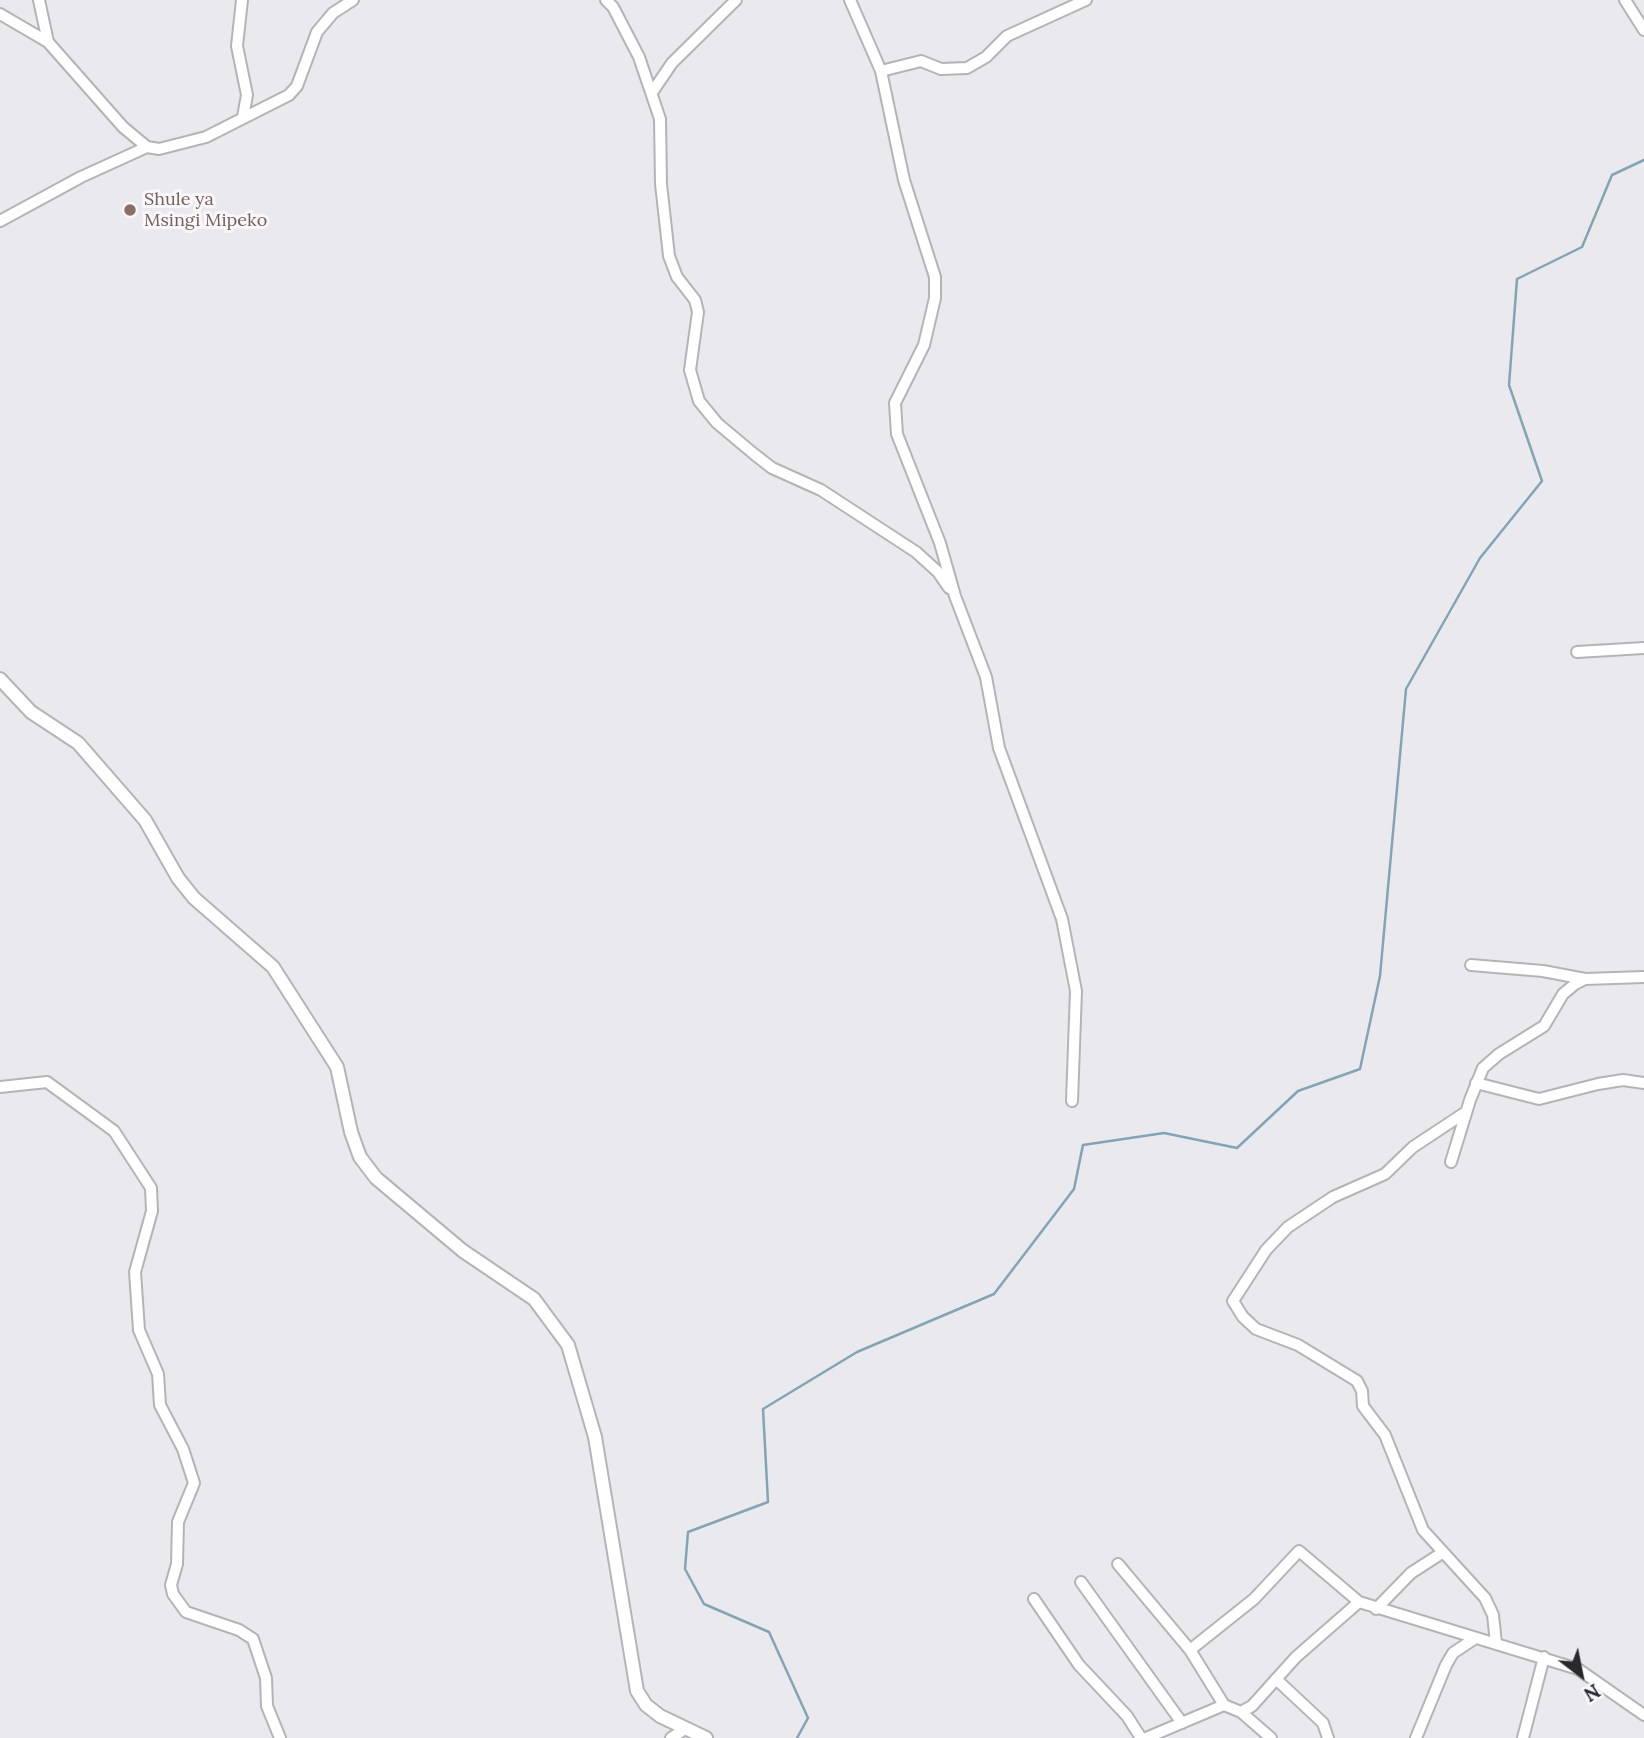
<!DOCTYPE html>
<html>
<head>
<meta charset="utf-8">
<style>
  body { margin:0 }
  #map { position:relative; width:1644px; height:1738px; overflow:hidden; background:#eaeaee; font-family:Lora,serif }
  canvas { display:block }
  .north { position:absolute; left:1546px; top:1640px; width:70px; height:70px; -webkit-text-stroke:5px #f7f7fc; paint-order:stroke; rotate:148deg; font-size:19px; font-weight:700; line-height:28px; text-align:center; color:#29292b }
  .north::after { content:''; display:block; margin:auto; width:24px; height:32px; background:#29292b; clip-path:polygon(50% 0,100% 100%,50% 72%,0 100%) }
</style>
</head>
<body>
<div id="map">
<canvas width="1644" height="1738"></canvas>
<div class="north">N</div>
</div>
<script>
const ctx = document.querySelector('canvas').getContext('2d');
ctx.lineJoin = 'round';
const shape = rows => new Path2D(rows.map(r => 'M' + r).join(''));
function trace(path, color, width, dash) { ctx.strokeStyle = color; ctx.lineWidth = width; ctx.lineCap = dash ? 'butt' : 'round'; ctx.setLineDash(dash || []); ctx.stroke(path); }
function write(font, color, halo, rows, align = 'center') {
  ctx.font = font + ' Lora,serif'; ctx.lineWidth = 6; ctx.setLineDash([]); ctx.textBaseline = 'middle'; ctx.strokeStyle = halo; ctx.fillStyle = color; for (const [text, x, y, turn = 0] of rows) {
    ctx.save(); ctx.translate(x, y); ctx.rotate((+turn || 0) * Math.PI / 180); ctx.textAlign = isNaN(turn) ? turn : align; if (halo) ctx.strokeText(text, 0, 0); ctx.fillText(text, 0, 0); ctx.restore();
  }
}
trace(shape([
  [797,1738,808,1718,769,1632,704,1604,685,1569,688,1532,768,1502,763,1409,857,1352,994,1294,1074,1189,1083,1145,1164,1133,1237,1148,1298,1091,1360,1069,1380,976,1406,689,1480,558,1542,481,1509,385,1517,279,1582,247,1612,175,1644,160]
]), '#82a4b5', 2.5);
const minor = shape([
  [39,0,48,42],
  [242,0,237,46,247,95,243,117],
  [606,0,613,7,639,57,660,119,661,184,669,256,677,277,695,300,698,312,690,370,699,401,717,423,754,454,772,468,821,490,916,552,938,572,949,588],
  [850,0,881,71,904,180,935,277,935,298,924,345,895,403,897,434,940,543,955,596,986,677,999,748,1062,919,1076,991,1072,1101],
  [1625,0,1644,30],
  [0,14,48,42,123,127,147,147,159,149,206,137,289,95,297,86,317,32,333,13,353,0],
  [881,71,921,61,941,69,967,68,986,57,1007,36,1086,0],
  [653,91,672,63,736,0],
  [0,221,81,177,147,147],
  [1577,652,1644,648],
  [1471,965,1543,971,1585,979],
  [1476,1083,1539,1099,1598,1084,1623,1080,1644,1083],
  [0,1087,47,1082,114,1131,151,1188,152,1211,135,1272,139,1330,158,1374,160,1405,183,1449,194,1483,178,1522,177,1564,171,1585,173,1594,186,1612,239,1630,253,1639,266,1678,267,1706,280,1738],
  [1466,1112,1413,1147,1385,1174,1333,1197,1288,1227,1266,1250,1233,1301,1243,1317,1256,1329,1298,1345,1357,1381,1362,1391,1363,1406,1385,1435,1423,1530,1485,1598,1493,1615,1496,1643],
  [1451,1162,1470,1100,1483,1068,1499,1054,1544,1026,1563,994,1575,984,1585,979,1644,977],
  [1118,1564,1190,1650,1224,1705],
  [1081,1582,1182,1723],
  [1034,1599,1079,1665,1127,1716,1141,1738],
  [1376,1609,1411,1573,1442,1553],
  [1190,1650,1254,1599,1299,1551,1359,1602,1578,1669,1644,1715],
  [1276,1679,1323,1723,1328,1738],
  [1241,1712,1271,1738],
  [671,1738,685,1729],
  [1146,1738,1224,1705,1241,1712,1252,1706,1296,1657,1359,1602],
  [1416,1738,1446,1665,1453,1653,1474,1639],
  [1523,1738,1544,1657]
]);
const tertiary = shape([
  [0,679,31,712,78,743,145,820,178,878,194,898,273,967,337,1067,351,1132,360,1157,376,1178,463,1251,534,1299,568,1345,595,1437,637,1691,646,1705,660,1716,706,1738]
]);
trace(minor, '#b4b4b8', 14);
trace(tertiary, '#b4b4b8', 16);
trace(minor, '#fff', 10);
trace(tertiary, '#fff', 12);
for (const [x, y, r, color] of [
  [130,210,7,"#8d6e63"]
]) { const dot = new Path2D(); dot.arc(x, y, r, 0, 2 * Math.PI); ctx.fillStyle = color; ctx.fill(dot); trace(dot, '#f7f7fc', 2.5); }
write('18px', '#785e54', '#f7f7fc', [
  ["Shule ya",144,200],
  ["Msingi Mipeko",144,221]
], 'left');
</script>
</body>
</html>
